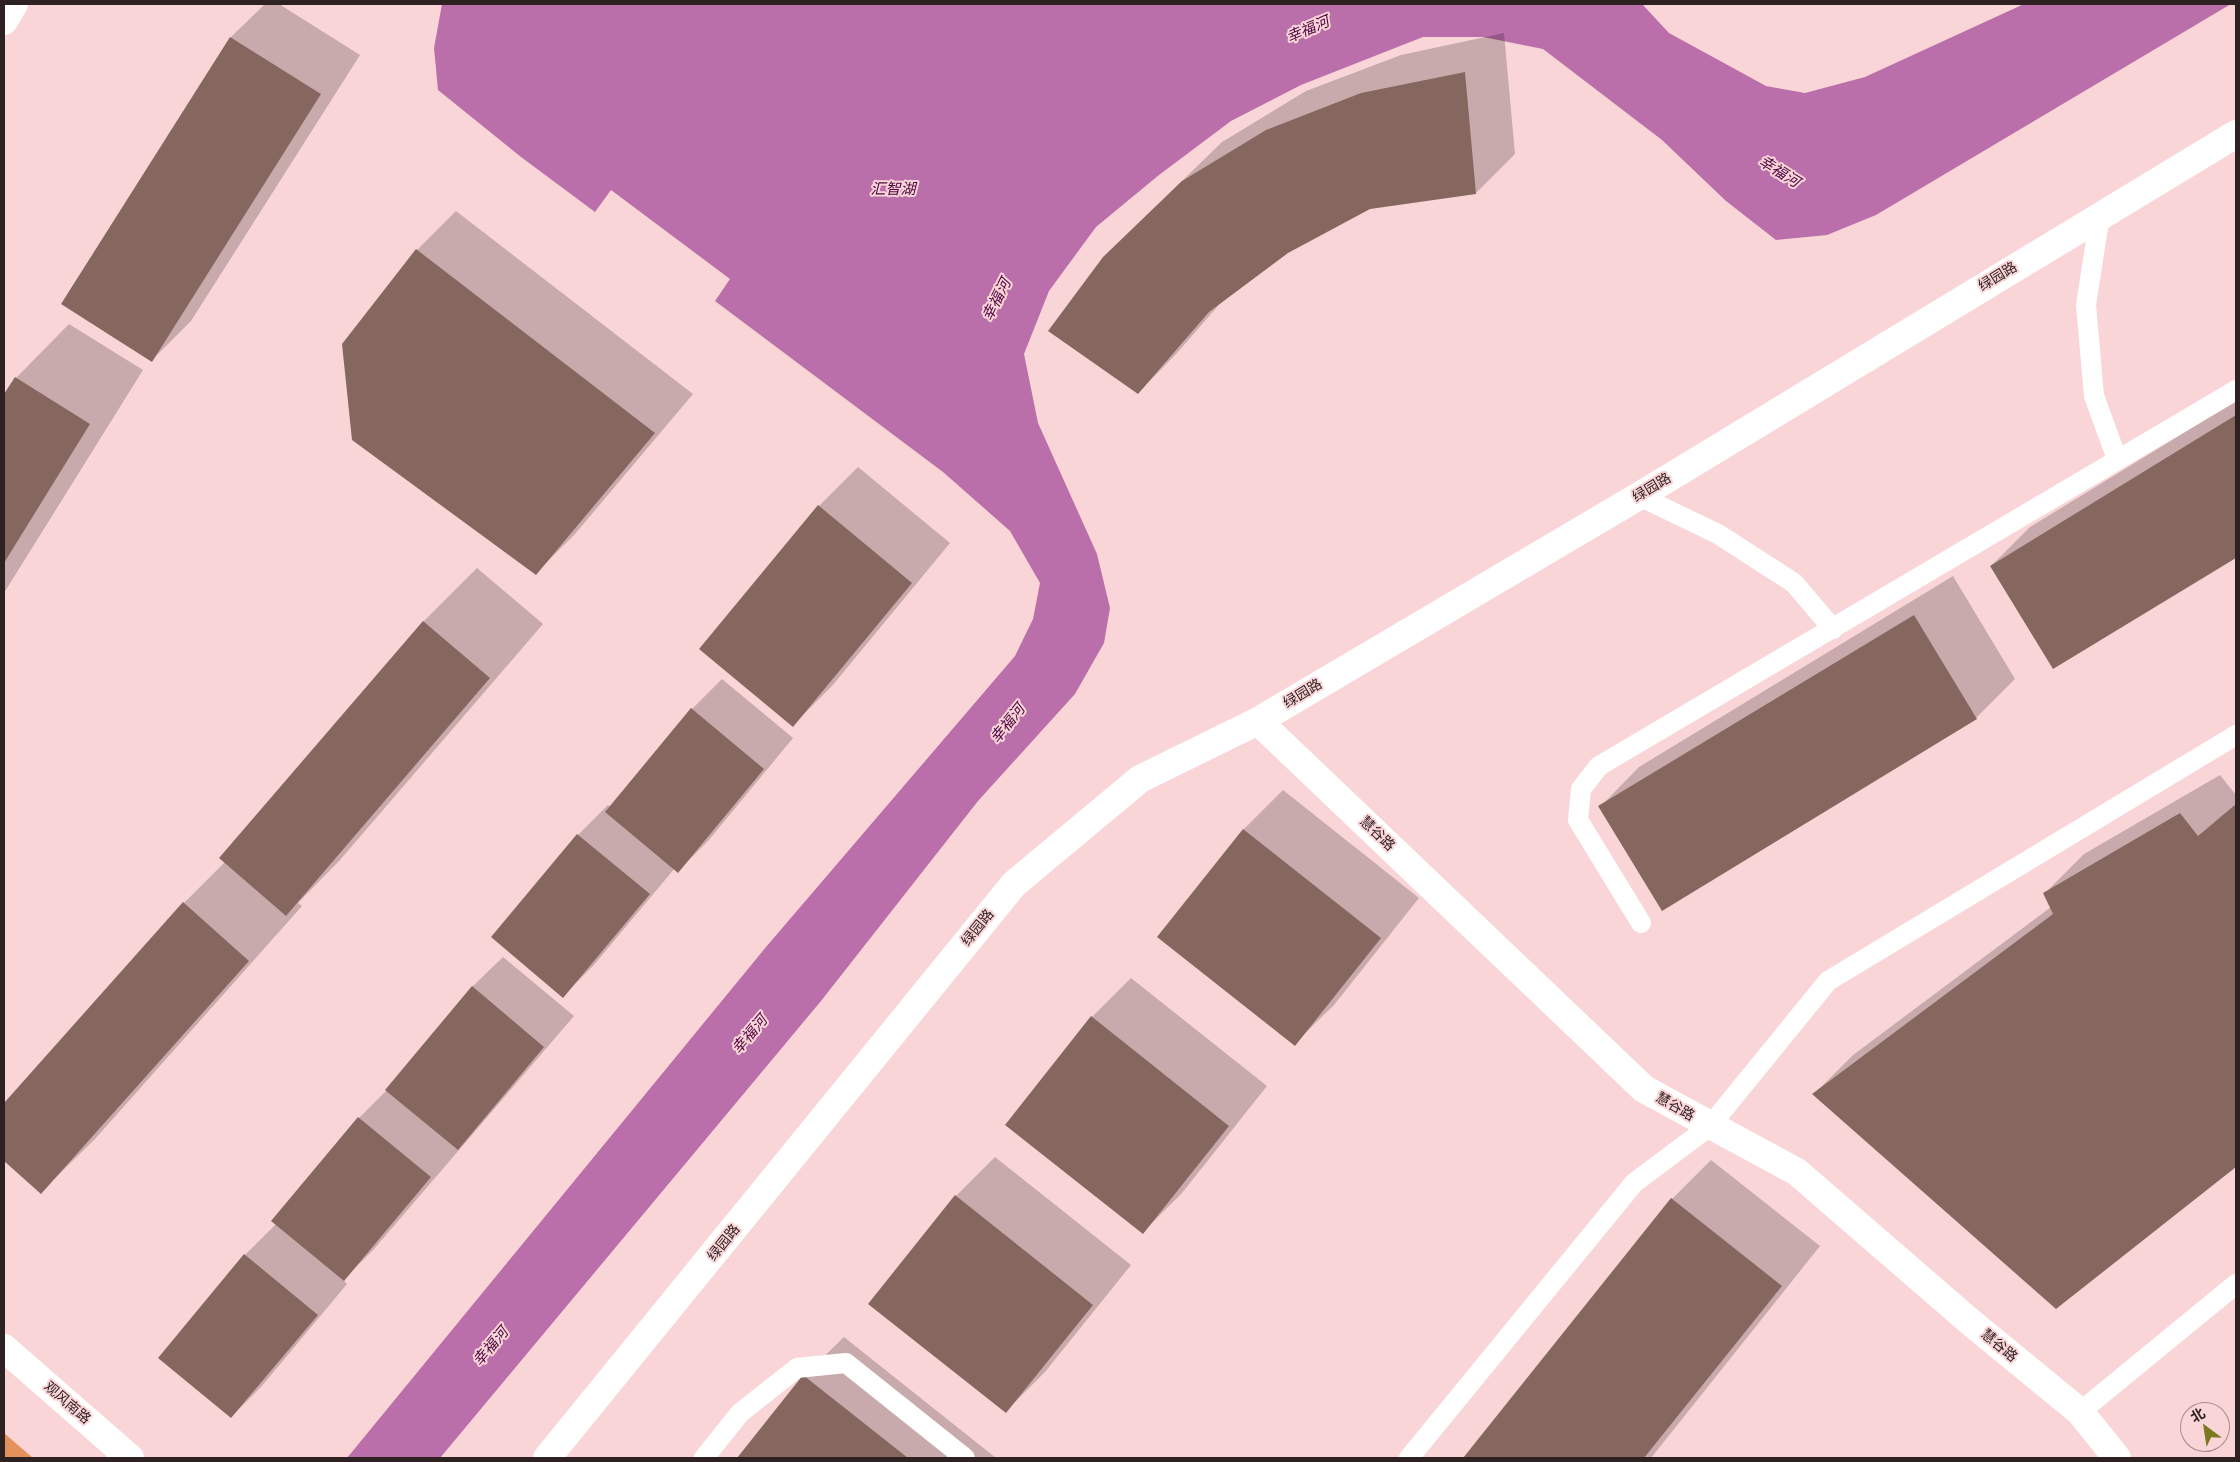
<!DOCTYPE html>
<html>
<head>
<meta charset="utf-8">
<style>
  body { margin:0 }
  #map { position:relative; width:2240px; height:1462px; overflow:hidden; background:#fad5d7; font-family:"IBM Plex Serif","Noto Sans SC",serif }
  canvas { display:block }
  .frame { position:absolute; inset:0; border:5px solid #2e2122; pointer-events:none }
  .north { position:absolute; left:2180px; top:1402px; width:50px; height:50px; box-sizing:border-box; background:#fad5d7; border:1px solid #a88d8f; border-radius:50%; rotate:329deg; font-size:14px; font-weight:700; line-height:20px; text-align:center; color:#2e2122 }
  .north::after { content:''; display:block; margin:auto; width:18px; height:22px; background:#7b7a21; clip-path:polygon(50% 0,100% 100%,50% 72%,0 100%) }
</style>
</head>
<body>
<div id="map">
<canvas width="2240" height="1462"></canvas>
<div class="frame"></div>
<div class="north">北</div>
</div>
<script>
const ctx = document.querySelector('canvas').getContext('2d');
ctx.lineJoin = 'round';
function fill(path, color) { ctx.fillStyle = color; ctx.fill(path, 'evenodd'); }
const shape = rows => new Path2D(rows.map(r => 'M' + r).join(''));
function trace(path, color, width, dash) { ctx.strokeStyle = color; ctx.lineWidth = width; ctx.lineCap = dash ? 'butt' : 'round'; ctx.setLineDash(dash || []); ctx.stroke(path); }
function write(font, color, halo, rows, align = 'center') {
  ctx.font = font + ' "IBM Plex Serif","Noto Sans SC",serif'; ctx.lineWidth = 4; ctx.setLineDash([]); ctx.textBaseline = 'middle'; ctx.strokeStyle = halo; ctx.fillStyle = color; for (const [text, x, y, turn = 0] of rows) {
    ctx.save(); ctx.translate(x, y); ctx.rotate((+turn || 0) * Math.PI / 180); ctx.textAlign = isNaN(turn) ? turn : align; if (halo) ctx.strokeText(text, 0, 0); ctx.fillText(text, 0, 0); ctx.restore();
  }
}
fill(shape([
  [4,1433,33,1458,4,1458]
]), '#e4915d');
fill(shape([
  [442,4,1642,4,1669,33,1766,86,1805,93,1865,77,2024,4,2231,4,1876,215,1827,235,1776,240,1726,201,1662,140,1543,49,1483,37,1423,37,1301,85,1231,121,1159,175,1096,227,1049,291,1024,354,1038,423,1097,554,1110,608,1104,643,1075,694,978,801,821,1001,440,1458,347,1458,766,947,1015,656,1033,619,1040,583,1010,531,943,472,715,301,730,279,611,190,595,212,521,157,438,90,434,48]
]), '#bb6faa');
fill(shape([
  [265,4,279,4,360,55,191,321,152,360,63,304,231,37],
  [1504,33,1515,154,1476,193,1370,207,1287,252,1224,299,1177,353,1138,393,1144,218,1222,142,1306,91,1401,55],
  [456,211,693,394,575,534,535,574,344,345,417,250],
  [69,324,143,370,4,593,4,397,16,378],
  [2236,401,2236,556,2053,667,1991,566,2030,527],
  [858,467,950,543,832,686,793,725,819,506],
  [477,568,543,624,340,860,298,903,302,906,95,1139,41,1192,4,1159,4,1105,184,903,225,862,423,622],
  [1953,576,2015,679,1976,718,1600,807,1639,767],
  [722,679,793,738,708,841,678,871,675,868,593,966,563,996,578,835,608,805,611,807,692,709],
  [2220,775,2236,795,2236,1165,2056,1307,1814,1094,1853,1055,2051,907,2045,893,2084,854],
  [1283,790,1419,898,1334,1005,1294,1044,1158,936,1244,829],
  [503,957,574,1016,374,1249,343,1280,347,1284,261,1387,231,1417,160,1357,245,1255,276,1224,359,1118,387,1090,472,987],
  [1131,978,1267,1086,1182,1193,1143,1232,1092,1017],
  [995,1157,1131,1265,1045,1372,1006,1411,956,1196],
  [1711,1160,1820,1246,1651,1458,1465,1458,1672,1199],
  [844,1337,996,1458,739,1458,804,1376]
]), '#0003');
fill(shape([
  [230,37,321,94,152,362,61,304],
  [1465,72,1476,194,1370,209,1288,253,1209,312,1138,394,1048,331,1103,257,1182,181,1266,130,1361,93],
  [416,249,655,433,536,575,352,440,342,344],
  [15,377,90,424,4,563,4,394],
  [2236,415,2236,558,2053,669,1990,566],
  [818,505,912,583,793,727,699,649],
  [1914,615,1977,719,1662,911,1598,806],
  [423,621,490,678,286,916,219,858],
  [691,708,764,769,678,873,605,812],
  [2236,804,2236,1167,2056,1309,1812,1094,2053,914,2043,893,2180,813,2198,836],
  [1243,829,1381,938,1295,1046,1157,937],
  [577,834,650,894,563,998,491,937],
  [183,902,249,961,41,1194,4,1161,4,1103],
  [472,986,544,1047,458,1150,385,1090],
  [1091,1016,1229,1126,1143,1234,1005,1125],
  [358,1117,431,1177,344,1281,271,1221],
  [955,1195,1093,1305,1006,1413,868,1304],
  [1671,1198,1782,1286,1644,1458,1463,1458],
  [244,1254,318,1315,231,1418,158,1358],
  [803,1375,908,1458,737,1458]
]), '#866760');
trace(shape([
  [2100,215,2086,305,2094,396,2117,459],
  [1639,496,1718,534,1794,583,1833,629],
  [1641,923,1578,820,1581,789,1599,766,2236,390],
  [2080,1412,2236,1284],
  [704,1458,740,1413,797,1368,846,1363,965,1458],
  [1409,1458,1634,1183,1710,1126,1828,981,2236,735]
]), '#fff', 20);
trace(shape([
  [4,21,14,4],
  [1258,721,1644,1089,1797,1172,1968,1320,2080,1412,2117,1458],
  [4,1348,130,1458],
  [547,1458,1014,884,1140,779,1258,721,1639,496,2236,134]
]), '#fff', 28);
write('14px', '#2e2122', '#fad5d7', [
  ["绿园路",1998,277,-31],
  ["绿园路",1652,488,-31],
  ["绿园路",1303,694,-31],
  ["慧谷路",1377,834,44],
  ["绿园路",978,928,-51],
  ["慧谷路",1675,1107,30],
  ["绿园路",724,1243,-51],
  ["慧谷路",1999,1346,40],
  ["观风南路",67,1403,41]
]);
write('italic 15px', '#4b0441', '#fad5d7', [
  ["幸福河",1308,30,-23],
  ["幸福河",1779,172,32],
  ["汇智湖",893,190],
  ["幸福河",997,300,-63],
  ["幸福河",1008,724,-51],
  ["幸福河",750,1035,-50],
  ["幸福河",491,1347,-50]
]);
</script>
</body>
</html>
